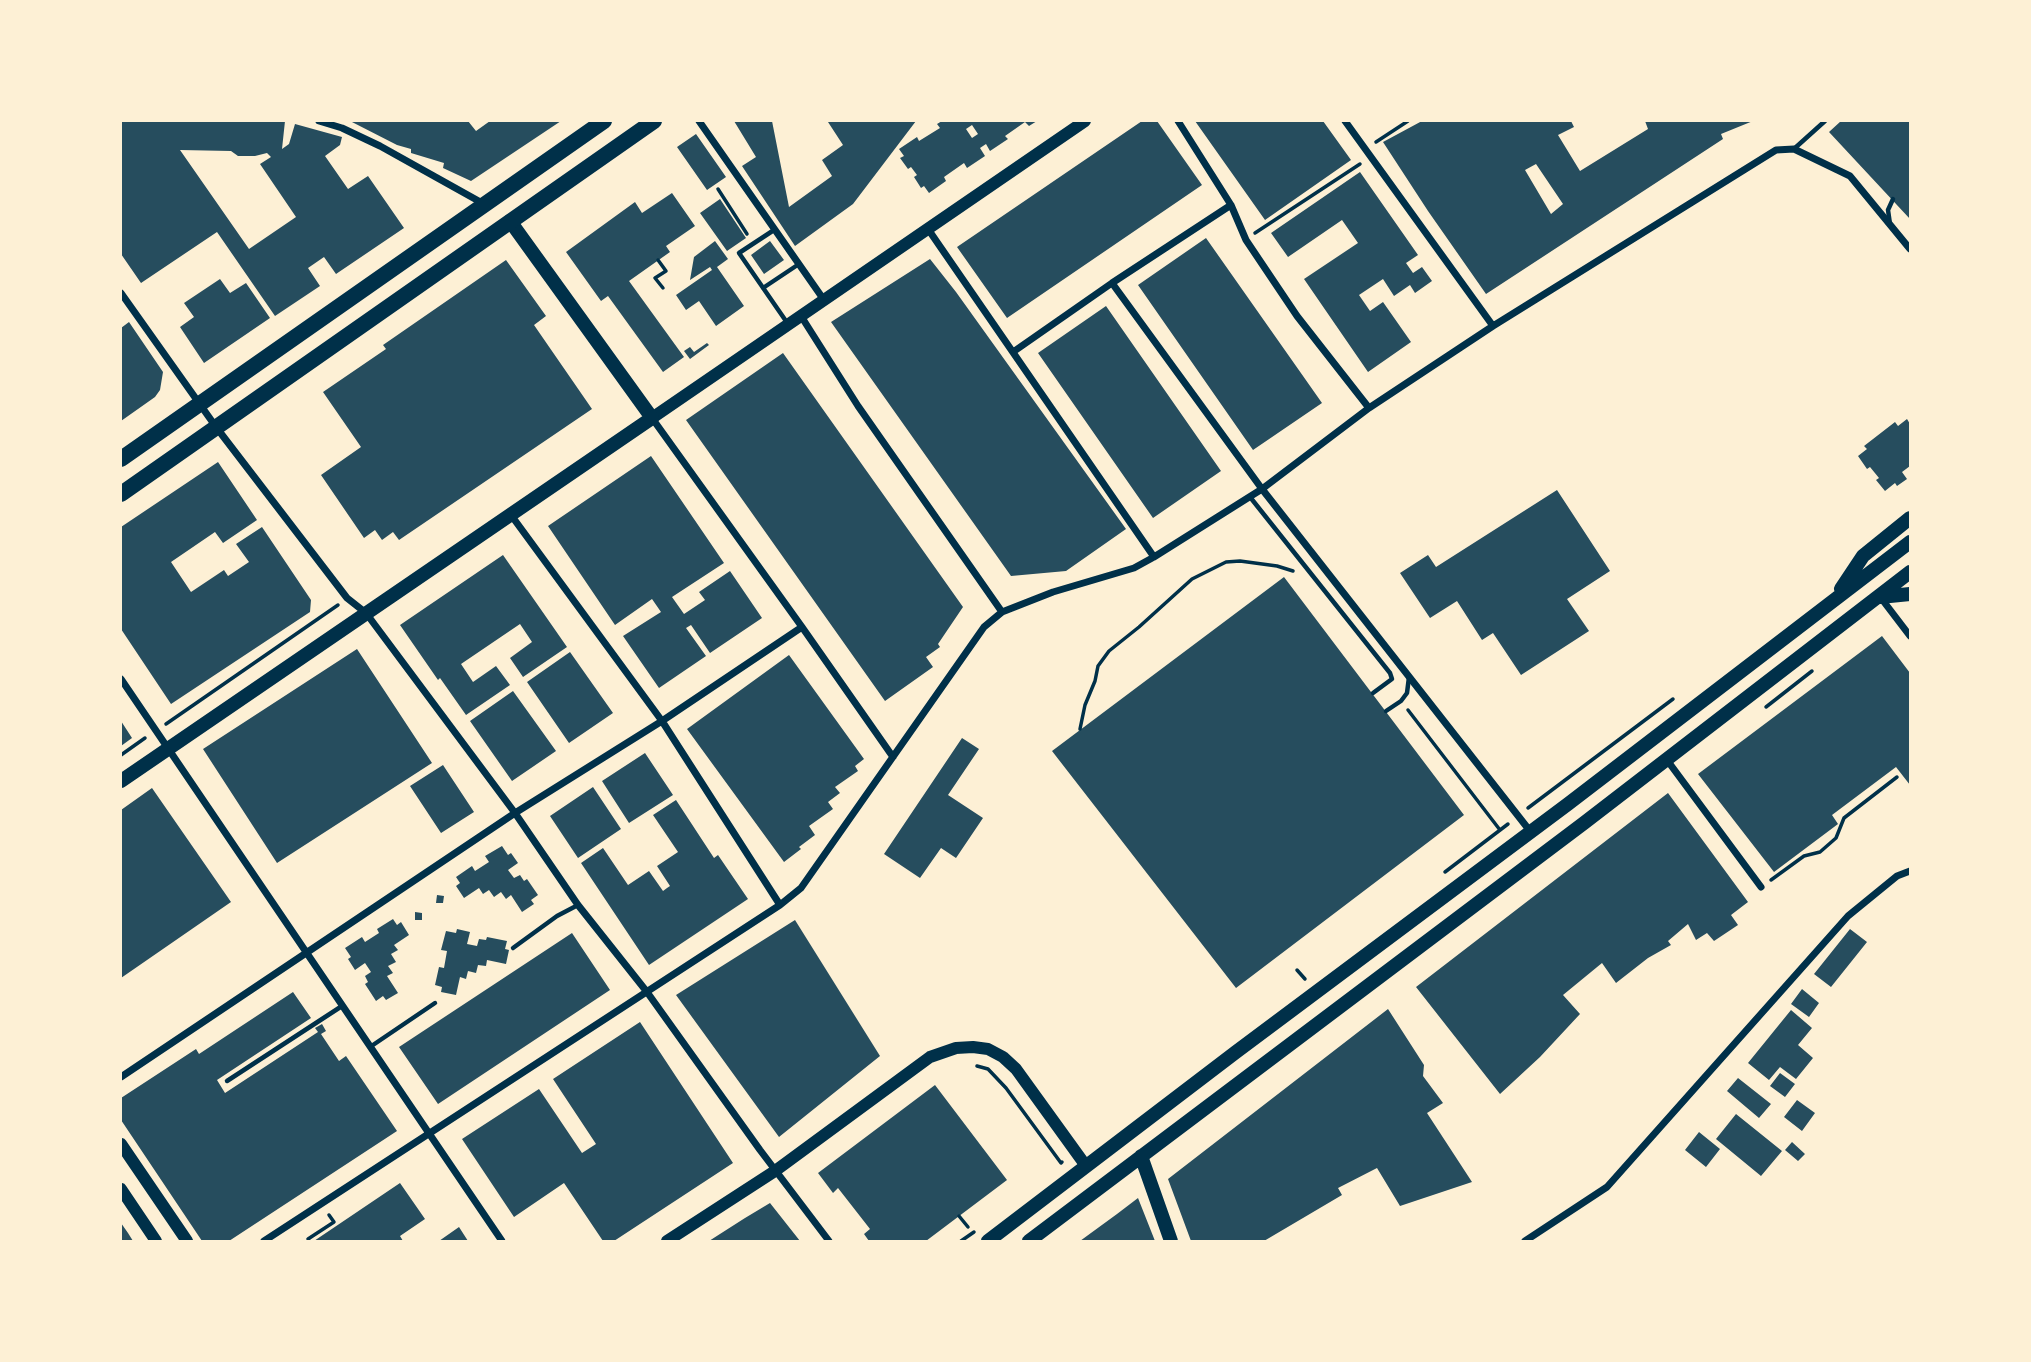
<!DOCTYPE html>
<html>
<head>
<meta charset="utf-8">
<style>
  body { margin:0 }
  #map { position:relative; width:2031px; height:1362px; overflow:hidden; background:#fdf0d5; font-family:"Titillium Web",sans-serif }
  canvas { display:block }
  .frame { position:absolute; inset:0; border:122px solid #fdf0d5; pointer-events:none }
</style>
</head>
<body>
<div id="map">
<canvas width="2031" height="1362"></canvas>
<div class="frame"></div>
</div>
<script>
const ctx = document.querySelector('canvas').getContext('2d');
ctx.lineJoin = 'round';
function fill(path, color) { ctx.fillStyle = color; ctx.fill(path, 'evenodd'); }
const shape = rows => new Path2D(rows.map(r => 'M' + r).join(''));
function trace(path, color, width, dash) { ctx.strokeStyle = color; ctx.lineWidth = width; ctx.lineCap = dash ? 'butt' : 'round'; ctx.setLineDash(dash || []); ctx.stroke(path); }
fill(shape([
  [121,121,285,121,282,149,289,144,295,124,342,137,340,145,325,156,348,189,368,176,404,228,336,274,324,257,308,268,320,286,275,316,217,232,141,283,121,254],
  [180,150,231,151,238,156,255,156,267,153,271,157,260,164,296,217,249,249],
  [350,121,468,121,476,131,490,121,561,121,471,181,443,168,444,163,411,153,411,149,397,145],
  [734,121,772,121,789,207,832,176,822,160,843,145,828,122,830,121,916,121,853,204,795,246,742,166,756,157],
  [942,121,1037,121,1029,126,1025,122,1005,136,1008,139,990,151,986,144,980,148,985,156,967,168,964,163,944,177,946,181,929,193,924,186,921,188,914,177,917,175,911,167,908,169,900,158,904,156,899,149,917,137,919,141,940,128,937,124],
  [972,125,978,134,972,138,966,129],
  [1142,121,1157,121,1202,185,1007,318,957,247],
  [1195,121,1323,121,1351,160,1265,220],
  [1422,121,1571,121,1574,127,1558,135,1580,171,1648,129,1645,121,1753,121,1721,134,1723,139,1486,294,1428,211,1383,142],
  [1536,164,1563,204,1551,214,1525,170],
  [1841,121,1910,121,1910,219,1829,132],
  [696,134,726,177,707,190,677,147],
  [1360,172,1418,255,1406,263,1413,273,1422,267,1432,281,1415,293,1410,285,1394,296,1383,279,1359,295,1370,311,1383,302,1411,342,1368,372,1304,279,1358,243,1342,220,1288,257,1271,233],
  [672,193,695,226,666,246,670,252,629,281,684,357,663,372,608,296,601,301,566,252,635,202,642,213],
  [720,199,746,238,727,251,700,213],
  [1206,238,1322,403,1253,450,1138,285],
  [715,241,728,259,717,267,744,306,716,326,699,301,686,310,676,295,712,270,710,267,690,280,694,257],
  [770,241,784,260,764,274,751,255],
  [930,259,956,292,1126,529,1066,571,1011,576,831,322],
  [506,260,546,316,534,325,592,409,399,540,393,532,382,540,375,530,364,538,321,475,361,447,323,392,386,349,383,345],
  [220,279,230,293,246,283,270,318,204,363,180,327,194,317,184,303],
  [1106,306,1221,471,1153,518,1038,353],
  [129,322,163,372,160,390,155,397,121,421,121,328],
  [707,343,709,345,690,359,684,351,690,347,694,352],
  [783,353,963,607,938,644,940,647,926,657,933,667,885,701,686,420],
  [1907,419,1910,424,1910,466,1902,472,1907,479,1897,486,1895,483,1885,491,1876,480,1879,478,1870,467,1867,469,1858,456,1867,449,1864,446,1895,422,1898,426],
  [651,456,724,563,672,597,684,614,705,600,699,592,730,571,762,618,710,653,691,625,686,628,706,656,659,688,623,636,661,612,652,599,615,625,548,526],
  [218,462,257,520,223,543,215,532,171,562,191,592,224,570,228,576,249,562,236,544,262,527,311,600,310,612,171,704,121,629,121,527],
  [1557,490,1610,571,1567,599,1589,631,1521,675,1493,633,1482,640,1457,601,1430,618,1400,573,1428,555,1436,567],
  [503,555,567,647,523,677,510,658,532,642,520,624,461,664,473,682,496,666,510,685,466,715,440,678,438,680,400,625],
  [1284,577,1464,815,1236,988,1052,751],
  [1882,636,1910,673,1910,785,1896,767,1832,815,1838,824,1774,872,1698,774],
  [357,649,432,763,277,863,203,749],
  [570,652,613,713,569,743,527,682],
  [789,655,864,759,855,766,858,771,835,787,840,793,828,802,833,809,809,826,815,835,799,847,801,849,784,862,687,729],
  [513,691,556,751,512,781,470,721],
  [121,721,132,738,121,746],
  [962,738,979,749,948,795,983,818,956,858,941,848,920,878,884,854],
  [645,753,673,795,629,823,602,781],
  [443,765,474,812,441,833,410,786],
  [593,787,621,829,578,858,550,816],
  [152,788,231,902,121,978,121,810],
  [1668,793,1748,902,1731,915,1738,925,1714,941,1707,933,1696,940,1688,924,1668,941,1671,945,1648,958,1616,983,1602,963,1563,995,1580,1014,1540,1057,1500,1094,1416,987],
  [676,800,714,858,718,855,748,899,649,965,581,863,603,848,628,885,649,871,663,891,667,888,670,886,657,866,678,852,653,815],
  [502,846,508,855,511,853,518,863,508,870,514,878,520,875,524,881,527,879,538,895,531,900,534,904,522,912,511,895,506,899,501,892,494,897,489,890,483,894,479,888,464,898,456,886,460,883,456,877,472,866,475,871,489,862,485,856],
  [437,895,444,896,443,903,436,903],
  [415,912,422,913,422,920,415,920],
  [393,919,397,925,401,922,409,935,394,945,398,950,391,954,396,962,388,966,393,973,387,976,398,993,386,1000,383,996,376,1001,365,984,368,982,365,976,371,972,365,963,355,970,348,959,351,957,345,948,362,937,365,942,379,933,377,929],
  [795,920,880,1056,779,1137,676,995],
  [457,929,470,932,467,944,477,946,479,939,486,940,487,937,507,941,505,949,509,950,506,964,487,960,486,966,478,965,476,973,468,971,466,979,460,977,456,995,441,992,442,987,435,985,439,967,444,968,447,951,441,950,446,931,456,933],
  [1850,929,1867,942,1831,987,1814,974],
  [572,933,610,990,438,1104,399,1047],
  [1802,989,1819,1003,1809,1017,1791,1004],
  [293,992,311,1018,217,1080,225,1093,318,1032,315,1028,322,1024,326,1031,321,1034,339,1061,346,1056,397,1131,229,1241,202,1241,121,1120,121,1098,196,1049,199,1054],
  [1388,1009,1424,1065,1423,1076,1443,1103,1427,1113,1472,1182,1400,1206,1377,1168,1338,1188,1342,1195,1264,1241,1191,1241,1168,1179],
  [1791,1010,1812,1028,1798,1045,1813,1058,1796,1079,1780,1067,1769,1080,1748,1063],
  [640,1022,733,1163,614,1241,603,1241,564,1183,514,1217,462,1139,539,1089,582,1153,596,1144,553,1079],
  [1780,1073,1795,1084,1785,1097,1770,1086],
  [1738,1078,1771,1104,1759,1118,1727,1091],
  [935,1085,1007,1180,926,1241,869,1241,864,1234,870,1229,838,1188,833,1193,818,1173],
  [1797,1100,1815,1113,1802,1131,1784,1117],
  [1736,1114,1782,1151,1761,1176,1716,1139],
  [1699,1132,1720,1149,1706,1167,1685,1150],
  [1792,1142,1805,1154,1798,1161,1785,1150],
  [400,1183,425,1219,400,1236,403,1241,314,1241],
  [1138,1198,1155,1241,1080,1241,1117,1214],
  [770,1203,800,1241,709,1241,745,1218],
  [121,1223,128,1233,133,1241,121,1241],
  [459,1227,468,1241,439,1241]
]), '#264d5e');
trace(shape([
  [1376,142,1408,121],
  [718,189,747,234],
  [1255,233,1360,164],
  [658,260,666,271,655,278,663,288],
  [1766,707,1812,671],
  [1408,710,1500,830],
  [166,724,338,605],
  [1080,729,1085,705,1095,681,1098,666,1109,651,1139,627,1192,579,1226,562,1240,561,1277,566,1293,571],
  [121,755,145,738],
  [1528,808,1673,699],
  [1445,872,1508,824],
  [1771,880,1804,856,1820,852,1836,838,1844,818,1897,777],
  [1297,970,1305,979],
  [977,1066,988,1069,1006,1088,1061,1163,1062,1162],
  [959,1216,968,1227],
  [309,1241,308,1239,334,1222,329,1215],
  [961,1241,974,1232]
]), '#003049', 3.5);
trace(shape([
  [1795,148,1825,121],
  [1890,224,1888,210,1893,199],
  [774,230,739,253,788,324],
  [763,288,799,264],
  [1250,497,1390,673,1392,679,1373,693],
  [1386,711,1401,701,1407,693,1409,677],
  [513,948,557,916,578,905],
  [370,1047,435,1003],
  [227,1081,342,1006]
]), '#003049', 4.5);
trace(shape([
  [319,121,342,128,380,146,484,204],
  [699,121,824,300],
  [1178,121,1231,205,1246,240,1297,316,1369,408],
  [1345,121,1493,326],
  [928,229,1154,557],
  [1112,283,1262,489,1530,831],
  [121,293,216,427,347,598,366,613,515,813,578,905,647,992,760,1150,829,1241],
  [801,316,858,406,1002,612],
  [1013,352,1112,283,1231,205],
  [652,418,802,627,893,757],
  [511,515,662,721,780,905],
  [1881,598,1910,636],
  [121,679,502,1241],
  [1667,760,1761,887],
  [121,1077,515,813,662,721,802,627],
  [264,1241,780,905,801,888,984,627,1002,612,1053,592,1134,568,1154,557,1262,489,1369,408,1493,326,1776,150,1794,149,1850,176,1910,249],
  [1525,1241,1607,1187,1848,916,1897,876,1910,871]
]), '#003049', 7);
trace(shape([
  [652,418,1085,121],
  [121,1144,187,1241],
  [121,1189,156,1241],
  [667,1241,775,1171,930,1057,956,1048,973,1047,988,1049,1003,1057,1016,1069,1086,1166]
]), '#003049', 12);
trace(shape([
  [1841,589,1863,556,1910,518],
  [1880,597,1910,594],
  [121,781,652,418,510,221],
  [1141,1156,1171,1241],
  [988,1241,1236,1052,1568,804,1910,542],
  [1029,1241,1584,823,1910,572]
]), '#003049', 14);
trace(shape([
  [121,459,604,121],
  [121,494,654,121]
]), '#003049', 16);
</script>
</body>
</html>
